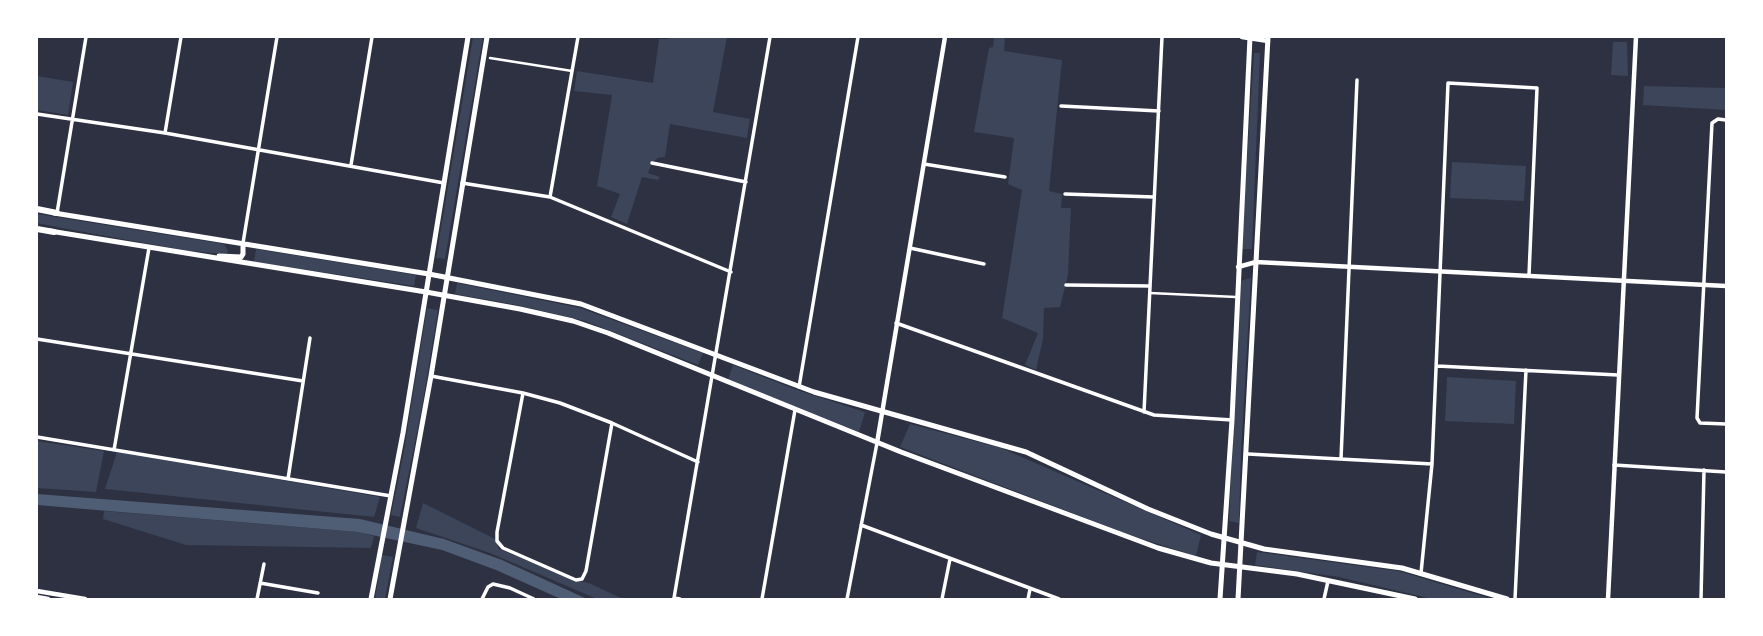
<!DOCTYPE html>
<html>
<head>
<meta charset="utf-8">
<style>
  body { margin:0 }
  #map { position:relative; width:1763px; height:636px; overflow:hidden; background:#2d3142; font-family:Arial,sans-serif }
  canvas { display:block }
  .frame { position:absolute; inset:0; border:38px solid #fff; pointer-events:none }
</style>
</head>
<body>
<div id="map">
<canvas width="1763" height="636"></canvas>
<div class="frame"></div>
</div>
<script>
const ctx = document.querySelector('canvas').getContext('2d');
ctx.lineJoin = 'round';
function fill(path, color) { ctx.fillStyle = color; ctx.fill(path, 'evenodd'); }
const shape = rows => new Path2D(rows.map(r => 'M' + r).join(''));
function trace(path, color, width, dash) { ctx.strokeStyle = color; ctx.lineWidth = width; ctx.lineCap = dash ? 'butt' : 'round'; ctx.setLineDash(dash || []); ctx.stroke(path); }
fill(shape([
  [473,37,483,37,445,259,436,258],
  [668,37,727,37,713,112,750,119,747,138,670,124,665,157,658,158,652,163,648,173,660,177,658,180,642,177,627,224,611,217,620,194,597,186,612,95,574,91,577,71,653,83,659,39,668,39],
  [994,37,1005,37,1004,51,1062,60,1049,191,1062,194,1061,208,1071,208,1068,275,1060,307,1044,308,1043,339,1036,370,1025,365,1038,333,1002,318,1022,190,1008,184,1014,138,974,132,989,48,993,47],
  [1613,42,1627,42,1628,76,1611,75],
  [1254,53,1260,53,1252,249,1241,249],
  [37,76,73,82,68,115,37,110],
  [1644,86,1726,88,1726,110,1643,105],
  [1452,162,1526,166,1524,201,1450,198],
  [37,214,218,243,224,244,228,251,227,254,189,251,67,229,37,223],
  [256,249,416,275,414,286,254,262],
  [1251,278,1241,453,1239,523,1229,521,1240,281],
  [457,283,580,308,703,353,698,365,585,321,517,305,455,294],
  [427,308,438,310,422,407,400,517,391,515,403,456],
  [733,365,797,390,865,412,859,432,728,380],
  [1447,377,1516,381,1514,424,1445,421],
  [910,424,1001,448,1201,535,1196,556,1127,534,900,447],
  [37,441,104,451,96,492,37,488],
  [117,452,380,497,374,517,105,489],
  [423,503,495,539,499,549,575,580,589,583,623,599,597,599,490,553,416,528],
  [104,511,358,532,374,536,371,548,186,545,103,519],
  [1257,552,1398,571,1492,599,1432,599,1339,577,1255,565],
  [382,555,393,557,385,599,375,599]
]), '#3c4559');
fill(shape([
  [37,494,360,519,444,539,502,560,587,599,561,599,496,570,442,550,358,532,37,505]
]), '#4f5d75');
trace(shape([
  [490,58,572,71],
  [1150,293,1236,297]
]), '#fff', 2.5);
trace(shape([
  [1061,106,1159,111],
  [37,114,165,133,444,183],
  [1726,120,1718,119,1712,123,1697,418,1700,423,1726,424],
  [165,133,181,37],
  [652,163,746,182],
  [924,164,1005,177],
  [351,165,372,37],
  [462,183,550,197,731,272],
  [1065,194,1154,197],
  [550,197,578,37],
  [57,213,86,37],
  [243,243,277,37],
  [910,248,984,264],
  [1066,285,1150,286],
  [896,323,1154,415,1232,420],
  [37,339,303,381],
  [1437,366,1618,375],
  [431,376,523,393,560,403,612,423,698,462],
  [799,387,858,37],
  [523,393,497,532,497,541,503,548,576,580,582,579,586,571,612,423],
  [1144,412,1162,37],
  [37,437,391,496],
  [114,450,149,248],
  [1248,454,1432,464],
  [1341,459,1357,80],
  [1614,465,1726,472],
  [288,479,310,338],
  [861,525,1059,599],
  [1421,573,1432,464,1448,83,1537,88,1529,275],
  [260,583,318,593],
  [257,599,264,564],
  [482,599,488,587,493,584,510,588,534,599],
  [680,599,674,598,770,37],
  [762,599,795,410],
  [847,599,877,443],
  [942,599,950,559],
  [1028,599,1030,589],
  [1324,599,1328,581],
  [1515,599,1526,370],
  [1701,599,1704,470]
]), '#fff', 3.5);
trace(shape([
  [1242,37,1268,41],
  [1238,267,1256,262,1726,286],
  [877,443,945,37],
  [37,591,85,599],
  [37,597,48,599],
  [1608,599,1636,37]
]), '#fff', 4.5);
trace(shape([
  [371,599,403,433,468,37],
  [390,599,431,376,487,37],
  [1220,599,1232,420,1250,37],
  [1238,599,1268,37]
]), '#fff', 5);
trace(shape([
  [54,213,429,274,581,304,814,392,1026,452,1148,509,1211,534,1264,549,1402,568,1507,599],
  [50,231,426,292,520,309,573,321,608,333,901,452,1158,548,1211,563,1297,574,1415,599],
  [219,256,241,257,243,254,243,243]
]), '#fff', 5);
trace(shape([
  [37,209,57,213],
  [37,229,54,232]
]), '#fff', 6);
</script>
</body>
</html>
